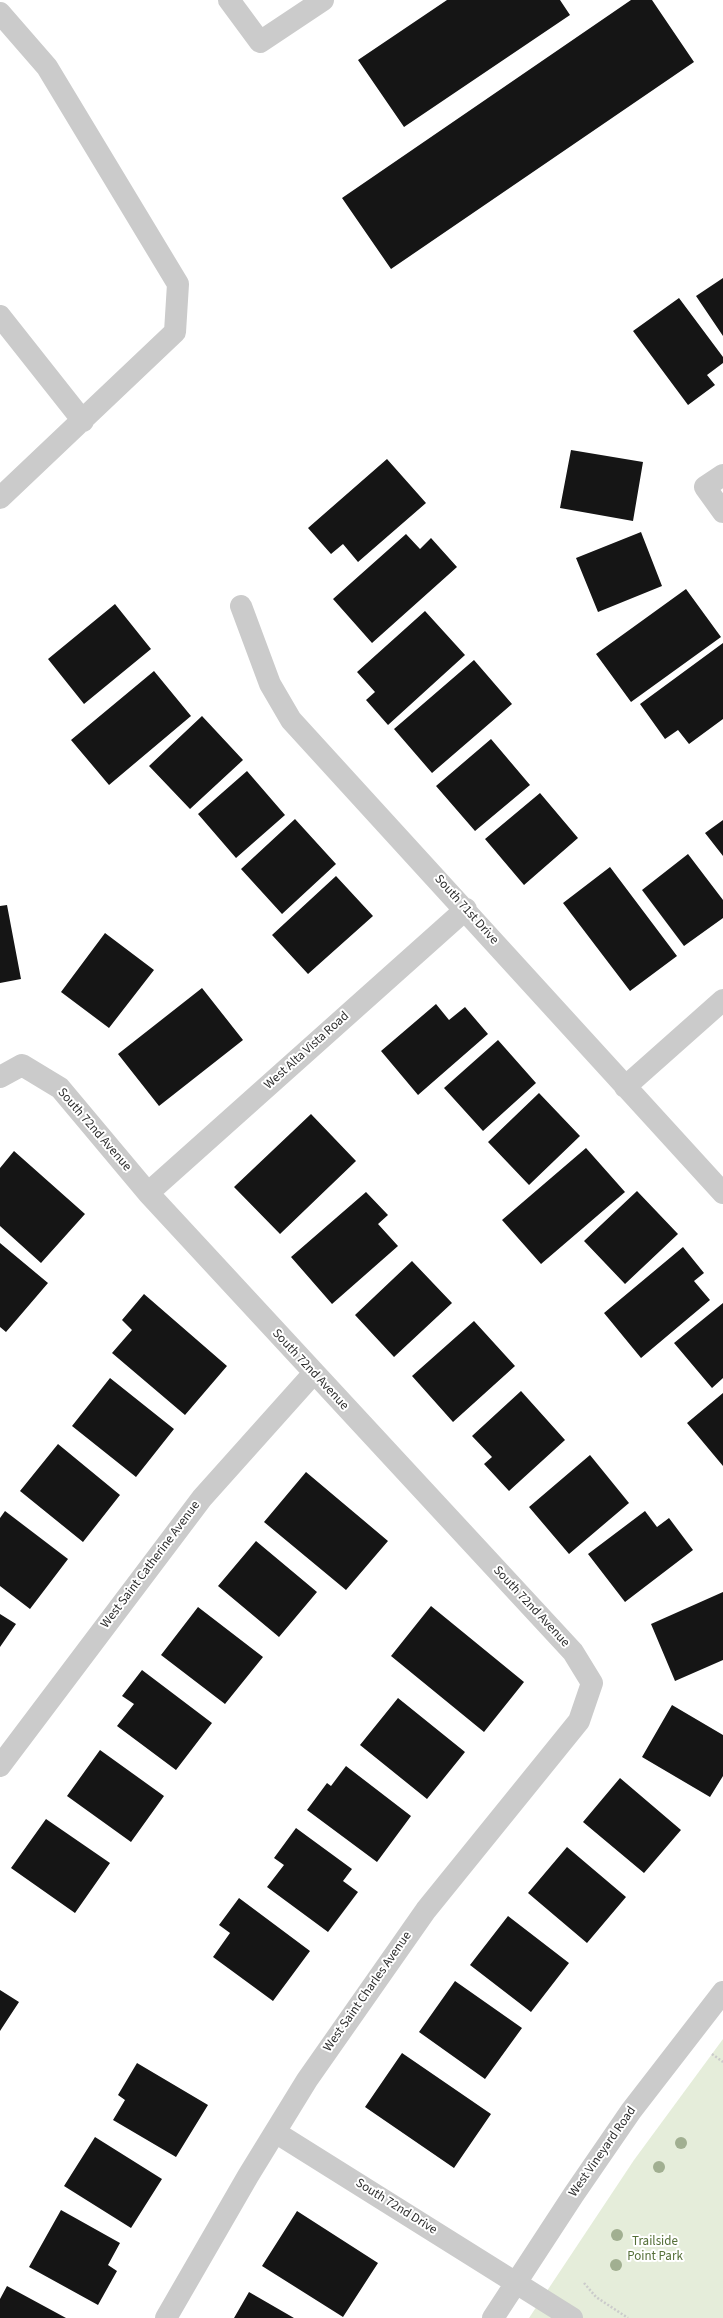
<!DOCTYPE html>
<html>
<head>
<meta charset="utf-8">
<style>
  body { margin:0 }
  canvas { display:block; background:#fff }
</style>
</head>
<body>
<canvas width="723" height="2318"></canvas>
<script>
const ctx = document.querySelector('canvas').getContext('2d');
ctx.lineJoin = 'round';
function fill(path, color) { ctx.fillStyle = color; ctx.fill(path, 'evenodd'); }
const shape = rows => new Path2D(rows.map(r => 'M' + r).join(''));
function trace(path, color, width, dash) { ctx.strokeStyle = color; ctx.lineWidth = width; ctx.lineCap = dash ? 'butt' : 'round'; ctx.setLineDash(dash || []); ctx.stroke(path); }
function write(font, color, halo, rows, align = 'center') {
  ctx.font = font + ' "Source Sans 3",sans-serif'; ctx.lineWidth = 4; ctx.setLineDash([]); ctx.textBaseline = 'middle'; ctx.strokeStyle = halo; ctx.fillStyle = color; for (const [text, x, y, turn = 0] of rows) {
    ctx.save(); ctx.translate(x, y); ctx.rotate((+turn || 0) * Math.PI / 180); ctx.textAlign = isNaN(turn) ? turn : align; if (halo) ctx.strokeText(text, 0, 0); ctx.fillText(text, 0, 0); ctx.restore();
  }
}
fill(shape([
  [723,2039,723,2318,529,2318,634,2160]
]), '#e5edda');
fill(shape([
  [447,0,560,0,570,15,404,127,358,60],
  [631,0,652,0,694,62,391,269,342,198],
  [723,278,723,336,696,296],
  [679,298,723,357,723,363,707,375,715,385,688,405,633,331],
  [571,450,643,462,633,521,560,508],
  [387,459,426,503,358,562,343,544,331,554,308,528],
  [641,532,662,586,598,612,576,558],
  [406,534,420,549,431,538,457,567,372,643,333,599],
  [686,589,721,637,631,702,596,654],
  [115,604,151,649,84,704,48,659],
  [425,611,465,655,388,725,366,700,375,692,357,672],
  [723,643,723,719,689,744,678,730,665,739,640,704],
  [474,660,512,704,432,773,394,729],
  [154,671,191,716,109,785,71,740],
  [202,716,243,760,190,809,149,766],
  [491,739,530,785,475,831,436,786],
  [247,771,285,815,236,858,198,814],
  [540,793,578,838,524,885,485,839],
  [295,819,336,864,282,914,241,869],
  [723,820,723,856,705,833],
  [688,854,723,900,723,918,684,946,642,890],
  [610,867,677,956,630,991,563,903],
  [336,876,373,916,308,974,272,935],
  [7,905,21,979,0,983,0,906],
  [105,933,154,970,109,1028,61,992],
  [202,988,243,1040,159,1106,118,1054],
  [436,1004,449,1020,465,1007,488,1034,418,1095,381,1051],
  [498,1040,536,1083,483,1131,444,1088],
  [539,1093,580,1136,529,1185,488,1142],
  [311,1114,356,1161,280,1234,234,1187],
  [586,1148,625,1192,541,1264,502,1220],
  [14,1151,85,1214,41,1263,0,1226,0,1168],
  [637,1191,678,1234,625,1284,584,1241],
  [366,1192,388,1215,378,1224,398,1246,332,1304,291,1257],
  [0,1243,48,1283,6,1332,0,1327],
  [683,1247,704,1273,694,1281,710,1300,641,1358,604,1313],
  [412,1261,452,1303,394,1357,355,1315],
  [144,1294,227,1366,185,1415,112,1353,132,1330,122,1320],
  [723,1303,723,1378,712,1388,674,1343],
  [474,1321,515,1366,453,1422,412,1376],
  [110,1378,174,1429,136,1477,72,1426],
  [521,1391,565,1440,509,1491,484,1464,492,1457,472,1436],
  [723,1393,723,1466,687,1423],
  [58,1444,120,1495,83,1542,20,1491],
  [590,1455,629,1503,569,1554,529,1507],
  [306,1472,388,1541,346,1590,264,1522],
  [5,1511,68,1559,30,1609,0,1586,0,1518],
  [645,1511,657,1527,669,1518,693,1550,625,1602,588,1554],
  [256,1541,317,1592,279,1637,218,1586],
  [723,1592,723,1660,675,1681,651,1624],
  [431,1606,524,1682,484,1732,391,1656],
  [198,1607,263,1657,225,1704,161,1655],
  [0,1614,16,1624,0,1647],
  [142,1670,212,1723,176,1770,117,1726,134,1704,122,1696],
  [398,1698,465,1752,427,1799,360,1745],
  [672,1705,723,1735,723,1776,710,1797,642,1757],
  [100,1750,164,1796,131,1842,67,1796],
  [346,1766,411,1816,377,1862,307,1810,327,1783,331,1786],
  [620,1778,681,1830,644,1873,583,1822],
  [46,1819,110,1863,75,1913,11,1868],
  [296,1828,352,1869,343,1881,358,1892,328,1932,267,1887,284,1865,274,1858],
  [567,1847,626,1897,587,1943,528,1893],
  [239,1898,310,1951,273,2001,213,1957,230,1933,219,1925],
  [508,1916,569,1963,531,2012,470,1965],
  [455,1981,522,2028,485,2079,419,2032],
  [0,1990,19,2002,0,2031],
  [402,2053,491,2114,454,2168,365,2107],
  [137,2063,208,2105,176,2157,113,2120,125,2100,118,2095],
  [95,2137,162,2179,131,2228,64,2186],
  [61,2210,120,2243,108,2265,117,2271,98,2305,29,2267],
  [297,2211,378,2263,343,2317,262,2266],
  [7,2286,66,2318,0,2318,0,2299],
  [249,2292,294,2318,234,2318]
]), '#151515');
trace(shape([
  [712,2054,723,2062],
  [584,2283,596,2297,628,2318]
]), '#cbcbcb', 2.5, [2, 2]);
trace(shape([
  [229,0,260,42,323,0],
  [0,13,47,67,178,284,175,332,0,498],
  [0,316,83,421],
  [723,475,705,487,723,512],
  [241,606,270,684,291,720,723,1193],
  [0,1077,22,1065,60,1088,148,1193,573,1652,592,1683,579,1721,426,1910,307,2080,248,2176,166,2318],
  [625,1087,723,1000],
  [148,1193,466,909],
  [0,1766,202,1498,313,1374],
  [275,2132,572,2318],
  [493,2318,574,2194,631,2111,723,1992]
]), '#cbcbcb', 22);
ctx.fillStyle = '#a1af91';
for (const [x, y] of [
  [681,2143],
  [659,2167],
  [617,2235],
  [616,2265]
]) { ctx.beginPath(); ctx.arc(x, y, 6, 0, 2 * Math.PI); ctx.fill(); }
write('13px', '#2e2e2e', '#fff', [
  ["South 71st Drive",466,910,48],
  ["West Alta Vista Road",307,1051,-42],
  ["South 72nd Avenue",94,1130,49],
  ["South 72nd Avenue",310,1370,47],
  ["West Saint Catherine Avenue",151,1565,-53],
  ["South 72nd Avenue",531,1607,47],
  ["West Saint Charles Avenue",368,1992,-55],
  ["West Vineyard Road",603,2152,-55],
  ["South 72nd Drive",396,2207,32]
]);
write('13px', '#546e37', '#fff', [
  ["Trailside",655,2242],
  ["Point Park",655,2257]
]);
</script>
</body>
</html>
